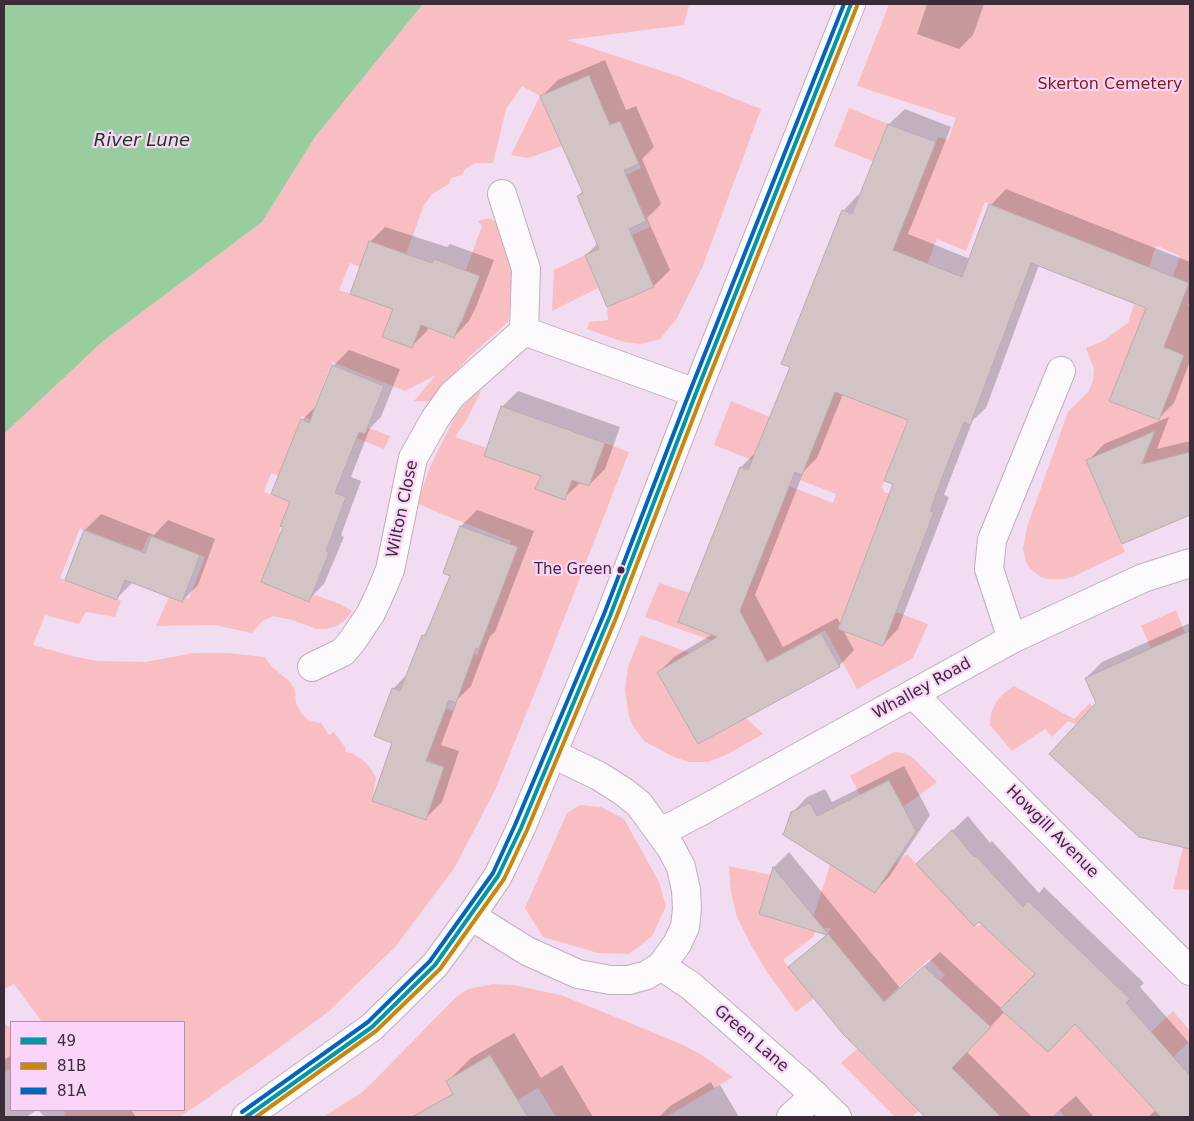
<!DOCTYPE html>
<html>
<head>
<meta charset="utf-8">
<style>
  body { margin:0 }
  #map { position:relative; width:1194px; height:1121px; overflow:hidden; background:#f2dcf1; font-family:"DejaVu Sans",sans-serif }
  canvas { display:block }
  .frame { position:absolute; inset:0; border:5px solid #3b2c3a; pointer-events:none }
  .legend { position:absolute; left:10px; top:1021px; width:175px; height:90px; box-sizing:border-box; background:#fad4f9; border:1px solid #ae91ad; margin:0; padding:6px 9px; list-style:none; font-size:15px; color:#3b2c3a }
  .legend li { display:flex; align-items:center; gap:10px; height:25px }
  .legend b { width:25px; border:1px solid #ae91ad }
</style>
</head>
<body>
<div id="map">
<canvas width="1194" height="1121"></canvas>
<div class="frame"></div>
<ul class="legend">
<li><b style="height:6px;background:#0098a7"></b>49</li>
<li><b style="height:6px;background:#c8880e"></b>81B</li>
<li><b style="height:6px;background:#0065bd"></b>81A</li>
</ul>
</div>
<script>
const ctx = document.querySelector('canvas').getContext('2d');
ctx.lineJoin = 'round';
function fill(path, color) { ctx.fillStyle = color; ctx.fill(path, 'evenodd'); }
const shape = rows => new Path2D(rows.map(r => 'M' + r).join(''));
function trace(path, color, width, dash) { ctx.strokeStyle = color; ctx.lineWidth = width; ctx.lineCap = dash ? 'butt' : 'round'; ctx.setLineDash(dash || []); ctx.stroke(path); }
function write(font, color, halo, rows, align = 'center') {
  ctx.font = font + ' "DejaVu Sans",sans-serif'; ctx.lineWidth = 4.5; ctx.setLineDash([]); ctx.textBaseline = 'middle'; ctx.strokeStyle = halo; ctx.fillStyle = color; for (const [text, x, y, turn = 0] of rows) {
    ctx.save(); ctx.translate(x, y); ctx.rotate((+turn || 0) * Math.PI / 180); ctx.textAlign = isNaN(turn) ? turn : align; if (halo) ctx.strokeText(text, 0, 0); ctx.fillText(text, 0, 0); ctx.restore();
  }
}
fill(shape([
  [423,4,689,4,684,25,567,40,680,77,761,109,702,268,677,318,660,339,641,344,624,342,587,329,589,322,608,320,607,307,654,287,632,235,650,227,626,175,641,168,620,121,611,124,608,120,588,75,540,96,562,146,528,158,511,155,540,96,522,86,506,109,493,163,475,163,465,169,462,175,451,178,449,184,432,194,424,205,406,254,369,241,360,267,350,263,339,290,404,313,439,315,433,330,454,338,460,323,462,323,479,276,466,270,482,226,478,221,490,218,497,223,503,235,511,266,513,292,508,322,470,356,429,401,414,401,436,375,405,391,332,362,312,414,365,434,368,428,390,436,384,449,302,416,281,472,297,482,271,473,264,492,290,502,279,532,281,533,261,582,308,602,312,594,340,604,352,611,344,621,337,626,327,629,317,629,292,620,273,616,261,622,252,633,215,625,156,626,169,597,182,602,184,597,189,599,205,557,149,535,142,551,80,528,60,578,121,601,115,617,86,612,79,624,45,615,33,645,76,657,98,661,145,662,195,653,227,653,265,657,271,666,290,682,295,690,296,703,301,713,308,720,321,723,329,735,334,732,345,747,346,752,352,753,365,762,372,771,376,778,372,801,426,820,444,767,426,759,446,708,453,711,474,654,477,655,497,603,491,592,511,541,439,513,417,503,430,467,455,417,471,397,478,390,481,391,467,419,455,437,487,448,484,456,531,472,541,469,589,486,605,443,629,452,540,680,496,788,455,867,395,947,328,1012,265,1058,180,1117,64,1117,65,1110,184,1110,184,1022,42,1022,14,984,4,989,4,434,102,342,262,222,315,137],
  [889,4,1190,4,1190,452,1182,455,1149,474,1134,440,1086,460,1125,552,1072,577,1063,579,1049,579,1041,577,1030,569,1026,562,1023,549,1027,527,1068,412,1089,391,1093,380,1094,369,1086,348,1103,341,1128,323,1134,304,1175,319,1189,283,1173,276,1180,256,1160,247,1156,246,1149,267,985,202,966,251,937,239,917,290,909,415,882,486,884,492,890,494,838,629,883,646,896,612,928,624,913,658,857,689,825,630,740,676,731,647,645,617,659,583,690,593,789,486,833,503,836,494,800,480,835,392,871,406,888,362,873,270,903,225,938,137,948,140,956,118,857,86],
  [1135,336,1184,355,1159,420,1109,401],
  [849,108,888,124,873,161,834,146],
  [585,255,598,288,552,311,554,270],
  [731,401,770,417,752,460,714,445],
  [1176,610,1185,633,1151,648,1141,626],
  [641,635,690,653,657,673,698,744,745,717,763,734,726,755,708,762,689,762,674,757,644,741,633,726,629,716,625,690,628,667],
  [1014,686,1074,719,1090,703,1103,727,1162,766,1190,756,1190,807,1147,796,1111,755,1076,724,1068,721,1052,737,1045,729,1012,751,990,725,991,713,996,702,1004,693],
  [894,752,903,753,912,757,937,782,903,807,860,795,850,776],
  [580,805,601,807,624,819,659,882,666,906,652,936,629,954,598,953,543,937,525,908,567,813],
  [883,839,897,863,907,854,977,927,982,923,1071,1010,1102,1054,1161,1117,1065,1117,1059,1110,1050,1117,1001,1117,899,1016,945,975,929,959,884,1001,828,934,831,928,816,929,813,937,783,960,814,998,796,1012,767,972,751,945,737,917,731,893,729,866,771,875,759,914,809,930,834,853],
  [1183,847,1190,849,1190,890,1173,889],
  [493,984,513,985,561,995,618,1018,683,1045,700,1054,733,1077,666,1117,556,1117,538,1088,518,1100,490,1055,446,1081,453,1094,456,1115,452,1117,445,1117,442,1112,432,1117,323,1117,361,1093,372,1083,456,997,468,989],
  [1173,1011,1190,1031,1190,1041,1173,1057,1151,1032],
  [4,1023,11,1028,11,1068,5,1073,4,1071],
  [857,1049,919,1111,911,1117,895,1117,841,1063]
]), '#f8bec2');
fill(shape([
  [4,4,423,4,315,137,262,222,102,342,4,434]
]), '#99cda0');
fill(shape([
  [927,4,984,4,973,35,959,49,917,34],
  [605,60,626,110,636,106,654,147,642,159,661,204,647,218,670,270,654,286,607,306,586,255,598,243,578,196,583,191,542,96,558,80],
  [905,109,951,127,908,234,970,259,991,205,1006,189,1190,262,1190,301,1188,306,1190,306,1190,361,1174,403,1158,419,1147,307,1039,265,986,408,973,420,944,495,949,497,898,629,883,645,843,630,854,650,839,666,658,673,674,657,713,634,680,621,741,467,757,451,791,366,843,211,858,195,861,196,889,124],
  [843,394,909,420,895,484,841,625,837,618,783,647,755,595,804,471,817,458],
  [385,227,447,247,450,244,494,260,476,307,469,321,454,337,429,327,427,331,412,346,394,308,370,242],
  [349,350,400,369,381,417,370,428,351,477,361,481,341,535,344,537,324,584,308,600,285,527,291,501,302,420,318,404,333,366],
  [518,391,620,427,605,469,589,485,581,482,564,498,542,475,502,407],
  [1169,417,1157,449,1190,441,1190,490,1179,493,1088,461,1104,444],
  [477,510,534,531,495,632,490,636,471,686,458,699,441,745,459,751,442,802,426,818,393,742,393,689,408,673,423,636,429,629,451,575,444,572,461,526],
  [101,514,154,535,168,520,215,539,198,585,182,601,133,582,117,598,67,579,85,530],
  [1190,623,1190,683,1105,720,1086,678,1102,662],
  [1190,732,1190,848,1139,836,1090,762],
  [904,766,930,815,889,877,874,892,792,813,807,797,825,789,832,802],
  [968,816,990,843,992,841,1039,893,1044,887,1144,983,1140,987,1190,1044,1190,1117,1148,1117,1156,1110,1075,1022,1005,1011,967,1052,1032,1117,927,1117,844,1033,790,967,827,934,760,913,774,867,789,852,900,988,940,952,1002,1009,1037,974,933,849],
  [514,1033,541,1078,562,1065,593,1117,459,1117,449,1098,454,1093,447,1082,471,1058],
  [11,1055,11,1110,37,1110,26,1117,4,1117,4,1060],
  [711,1082,714,1088,720,1085,739,1117,659,1117,670,1106],
  [1076,1096,1094,1117,1051,1117],
  [38,1110,131,1110,136,1117,45,1117]
]), '#0003');
const building = shape([
  [589,75,610,125,620,121,639,164,624,170,646,221,629,229,654,287,607,307,585,255,599,249,577,196,583,193,540,96,589,75],
  [888,124,936,142,893,250,962,277,989,204,1189,283,1164,347,1184,355,1159,420,1109,401,1146,308,1031,263,970,425,964,422,947,465,930,511,934,512,883,646,838,629,893,484,884,481,908,420,835,392,802,475,795,472,740,611,767,662,821,633,840,667,698,744,657,672,717,637,678,622,740,467,748,470,790,367,781,364,842,210,852,214,888,124],
  [369,241,432,263,434,259,480,276,461,323,460,323,454,338,421,325,412,348,382,337,393,309,350,294,369,241],
  [332,365,384,386,365,434,359,432,335,493,346,497,326,551,329,553,309,602,261,582,283,527,280,526,290,502,271,494,301,419,309,423,332,365],
  [501,406,605,443,589,486,572,480,565,500,535,489,541,476,484,456,501,406],
  [1155,431,1142,464,1190,452,1190,515,1122,544,1086,460,1155,431],
  [460,526,518,547,479,649,476,648,456,703,449,700,426,761,444,767,426,820,372,801,392,743,374,736,392,688,400,691,422,635,425,636,450,576,443,573,460,526],
  [84,530,145,553,151,536,200,555,182,602,125,580,117,600,65,580,84,530],
  [1190,631,1190,849,1139,837,1049,754,1096,703,1085,678,1190,631],
  [889,780,916,831,875,893,782,834,784,833,791,812,810,803,817,816,889,780],
  [952,830,974,857,976,856,1023,907,1028,901,1130,999,1126,1003,1190,1076,1190,1117,1161,1117,1075,1024,1048,1052,1000,1009,1035,974,979,922,974,926,916,864,952,830],
  [773,867,884,1002,924,966,991,1027,952,1068,1001,1117,925,1117,843,1034,788,967,827,935,759,914,773,867],
  [490,1055,528,1117,412,1117,453,1094,446,1081,490,1055]
]);
fill(building, '#d2c4c5');
trace(building, '#b9abac', 1);
const street = shape([
  [502,194,526,269,524,331],
  [1012,639,989,569,992,540,1061,371],
  [312,667,343,652,353,640,371,613,382,589,390,570,413,458,435,419,452,395,524,331,696,393],
  [913,694,1190,971],
  [471,916,527,951,578,974,610,980,629,980,647,975,661,966,677,944,685,927,687,909,686,890,681,867,671,848,639,804,624,792,599,776,553,754],
  [661,966,691,986,806,1087,837,1117],
  [791,1117,815,1095]
]);
const secondary = shape([
  [661,832,703,810,1012,639,1143,578,1190,563],
  [246,1117,372,1027,435,965,471,916,498,876,521,828,610,616,696,393,851,4]
]);
trace(street, '#bfaebe', 30);
trace(secondary, '#bfaebe', 30);
trace(street, '#fdfafd', 28);
trace(secondary, '#fdfafd', 28);
trace(shape([
  [246,1117,372,1027,435,965,498,876,521,828,610,616,696,393,851,4]
]), '#0098a7', 4);
trace(shape([
  [256,1117,376,1031,440,969,504,879,527,830,616,618,702,395,857,6]
]), '#c8880e', 4);
trace(shape([
  [242,1112,368,1022,430,961,493,873,515,825,604,614,690,391,844,4]
]), '#0065bd', 4);
for (const [x, y, r, color] of [
  [621,570,4.5,"#3b2c3a"]
]) { const dot = new Path2D(); dot.arc(x, y, r, 0, 2 * Math.PI); ctx.fillStyle = color; ctx.fill(dot); trace(dot, '#fad4f9', 2); }
write('15px', '#3b2c3a', '#fad4f9', [
  ["The Green",612,570]
], 'right');
write('16px', '#7a1c19', '#fad4f9', [
  ["Skerton Cemetery",1110,85]
]);
write('16px', '#3b2c3a', '#fad4f9', [
  ["Wilton Close",403,509,-78],
  ["Whalley Road",922,689,-29],
  ["Howgill Avenue",1052,832,45],
  ["Green Lane",751,1039,41]
]);
write('italic 18px', '#183a1d', '#fad4f9', [
  ["River Lune",142,141]
]);
</script>
</body>
</html>
